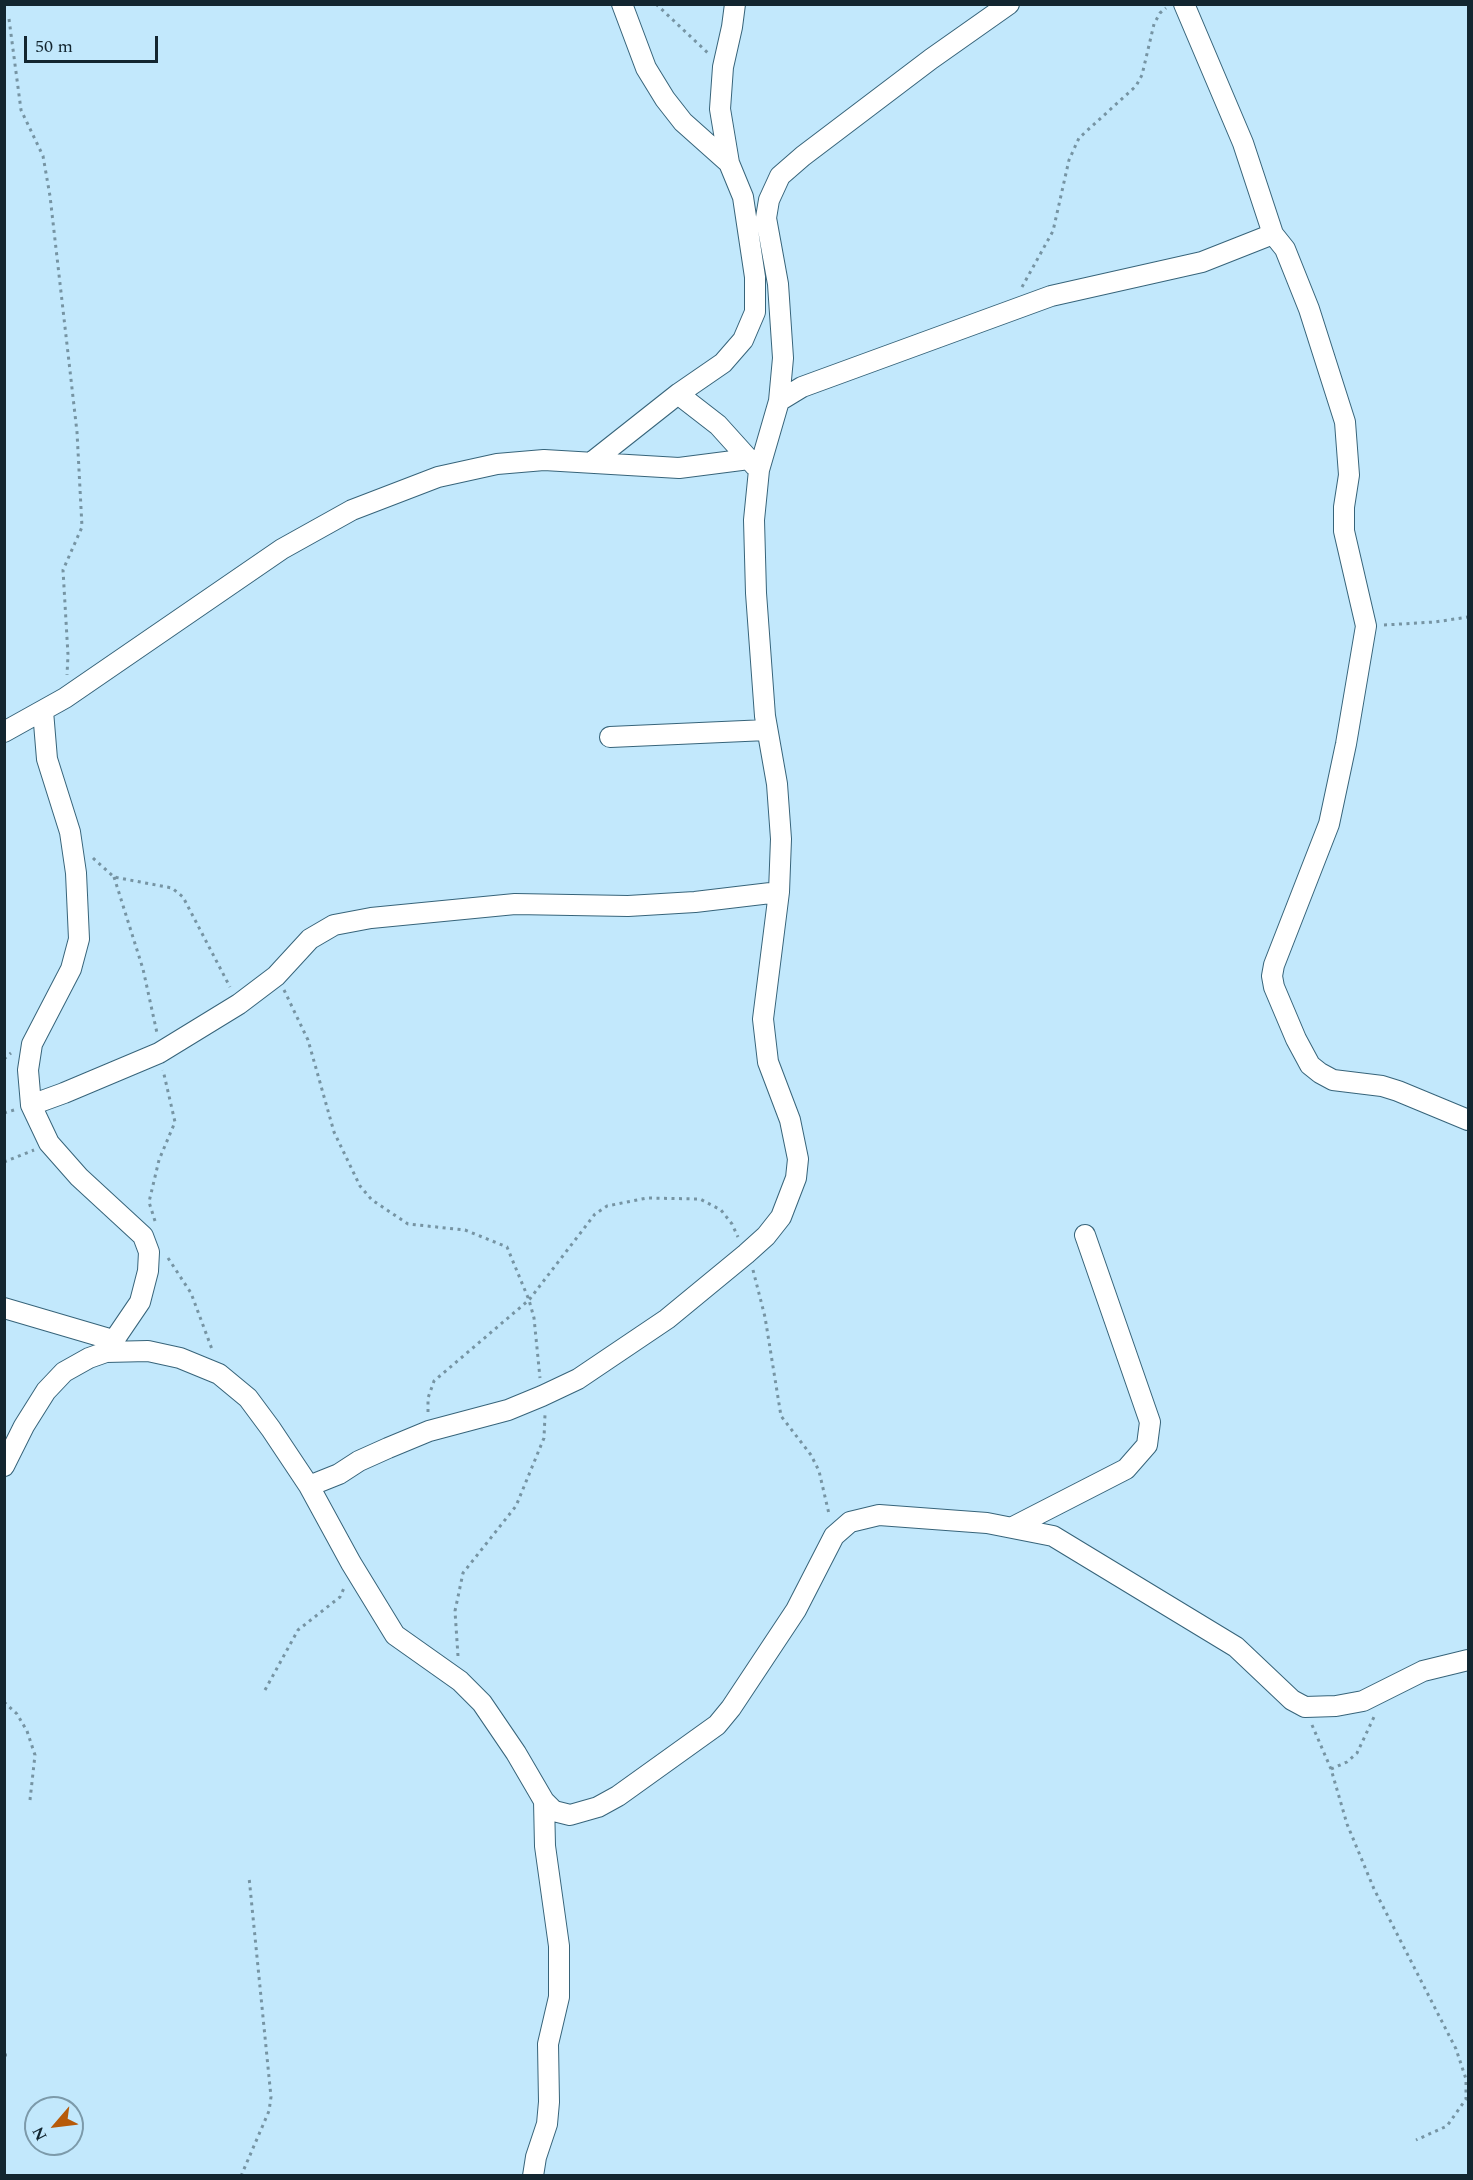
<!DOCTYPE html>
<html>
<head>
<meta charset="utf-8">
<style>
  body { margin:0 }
  #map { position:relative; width:1473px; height:2180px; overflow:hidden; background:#c2e8fc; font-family:Spectral,serif }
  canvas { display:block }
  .frame { position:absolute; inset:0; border:6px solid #132630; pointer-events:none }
  .north { position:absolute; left:24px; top:2096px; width:60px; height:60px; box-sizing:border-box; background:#c2e8fc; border:2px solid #7c9aaa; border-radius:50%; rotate:242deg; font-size:16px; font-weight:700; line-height:24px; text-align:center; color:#132630 }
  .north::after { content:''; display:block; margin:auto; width:21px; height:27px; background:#b75a09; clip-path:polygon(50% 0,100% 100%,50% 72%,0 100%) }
  .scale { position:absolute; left:24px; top:36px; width:134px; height:27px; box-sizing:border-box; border:3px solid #132630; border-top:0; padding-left:8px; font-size:18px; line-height:21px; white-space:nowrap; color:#132630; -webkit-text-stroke:4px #c2e8fc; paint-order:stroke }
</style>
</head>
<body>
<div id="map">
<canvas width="1473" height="2180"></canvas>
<div class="frame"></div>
<div class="north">N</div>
<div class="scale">50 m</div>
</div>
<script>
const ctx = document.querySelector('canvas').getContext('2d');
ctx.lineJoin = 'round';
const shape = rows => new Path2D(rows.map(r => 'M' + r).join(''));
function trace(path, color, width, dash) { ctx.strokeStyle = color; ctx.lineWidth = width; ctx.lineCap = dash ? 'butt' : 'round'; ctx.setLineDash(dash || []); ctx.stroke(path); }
const street = shape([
  [1184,4,1243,143,1273,234,1285,249,1309,309,1345,422,1349,475,1344,507,1344,531,1366,626,1346,744,1329,824,1274,965,1272,976,1274,987,1296,1039,1310,1065,1320,1073,1333,1080,1382,1086,1398,1091,1468,1120],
  [729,163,720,109,723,67,732,27,735,4],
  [678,394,718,425,755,466],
  [779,401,802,387,1051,296,1202,262,1273,234],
  [592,462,678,394,723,363,743,340,755,312,755,277,743,197,729,163,683,122,665,99,646,68,622,4],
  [43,711,47,759,70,832,76,873,79,939,71,969,32,1044,28,1070,31,1105,49,1143,79,1177,143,1236,149,1252,148,1271,140,1302,106,1352],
  [4,732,65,698,282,549,352,510,438,477,497,464,544,460,679,468,749,459],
  [610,737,767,730],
  [31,1105,64,1093,159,1053,239,1004,276,976,310,939,334,925,371,918,515,904,628,906,695,902,779,892],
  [4,1308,113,1340],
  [4,1466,24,1426,46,1391,64,1372,89,1358,106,1352,148,1351,180,1358,219,1374,248,1398,271,1429,309,1486,351,1563,395,1635,460,1681,482,1703,516,1753,544,1801,554,1811,570,1815,598,1807,618,1796,717,1725,731,1708,796,1610,834,1536,850,1522,879,1515,987,1523,1053,1536,1236,1647,1292,1700,1305,1707,1336,1706,1363,1701,1423,1671,1468,1660],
  [309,1486,339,1474,359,1461,388,1448,429,1431,508,1410,542,1396,578,1379,667,1319,746,1254,766,1236,781,1217,796,1178,798,1159,790,1120,768,1062,763,1019,779,892,781,839,777,784,765,716,756,593,754,520,759,470,779,401,783,358,778,284,766,218,769,200,780,176,803,156,931,59,1009,4],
  [1013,1527,1126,1469,1147,1445,1150,1422,1085,1235],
  [533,2176,536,2157,547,2124,549,2102,548,2044,559,1997,559,1946,545,1846,544,1801]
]);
trace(street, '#37647a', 22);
trace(shape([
  [656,4,709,54],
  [9,19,21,110,43,156,50,196,77,432,82,527,63,570,68,655,67,675],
  [1022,287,1053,231,1069,160,1079,138,1136,86,1142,75,1154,24,1160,13,1166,8],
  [1384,625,1435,622,1468,617],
  [93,858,114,877,172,888,183,897,230,987],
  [114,877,143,969,157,1033],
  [284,990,308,1040,334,1132,360,1186,372,1200,408,1224,465,1230,507,1247,529,1300,534,1318,540,1378],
  [4,1059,11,1053],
  [4,1113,14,1110],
  [4,1162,34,1150],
  [155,1221,149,1202,159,1160,175,1122,163,1070],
  [168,1258,191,1293,213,1352],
  [753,1270,765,1317,781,1416,811,1455,819,1471,829,1514],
  [428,1412,428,1398,434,1381,529,1300,595,1214,607,1206,647,1198,700,1199,721,1210,732,1224,738,1237],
  [458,1656,455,1611,463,1573,516,1506,544,1438,545,1415],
  [265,1690,298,1630,340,1597,344,1588],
  [4,1702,17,1714,27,1731,35,1755,30,1800],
  [1312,1725,1331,1769,1347,1824,1374,1889,1456,2049,1466,2079,1466,2099,1447,2126,1416,2140],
  [1331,1769,1347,1762,1357,1753,1374,1717],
  [4,2055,10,2055],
  [241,2176,269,2111,271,2097,249,1877]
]), '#7694a3', 3, [3, 4.5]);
trace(street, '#fff', 20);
</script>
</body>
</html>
